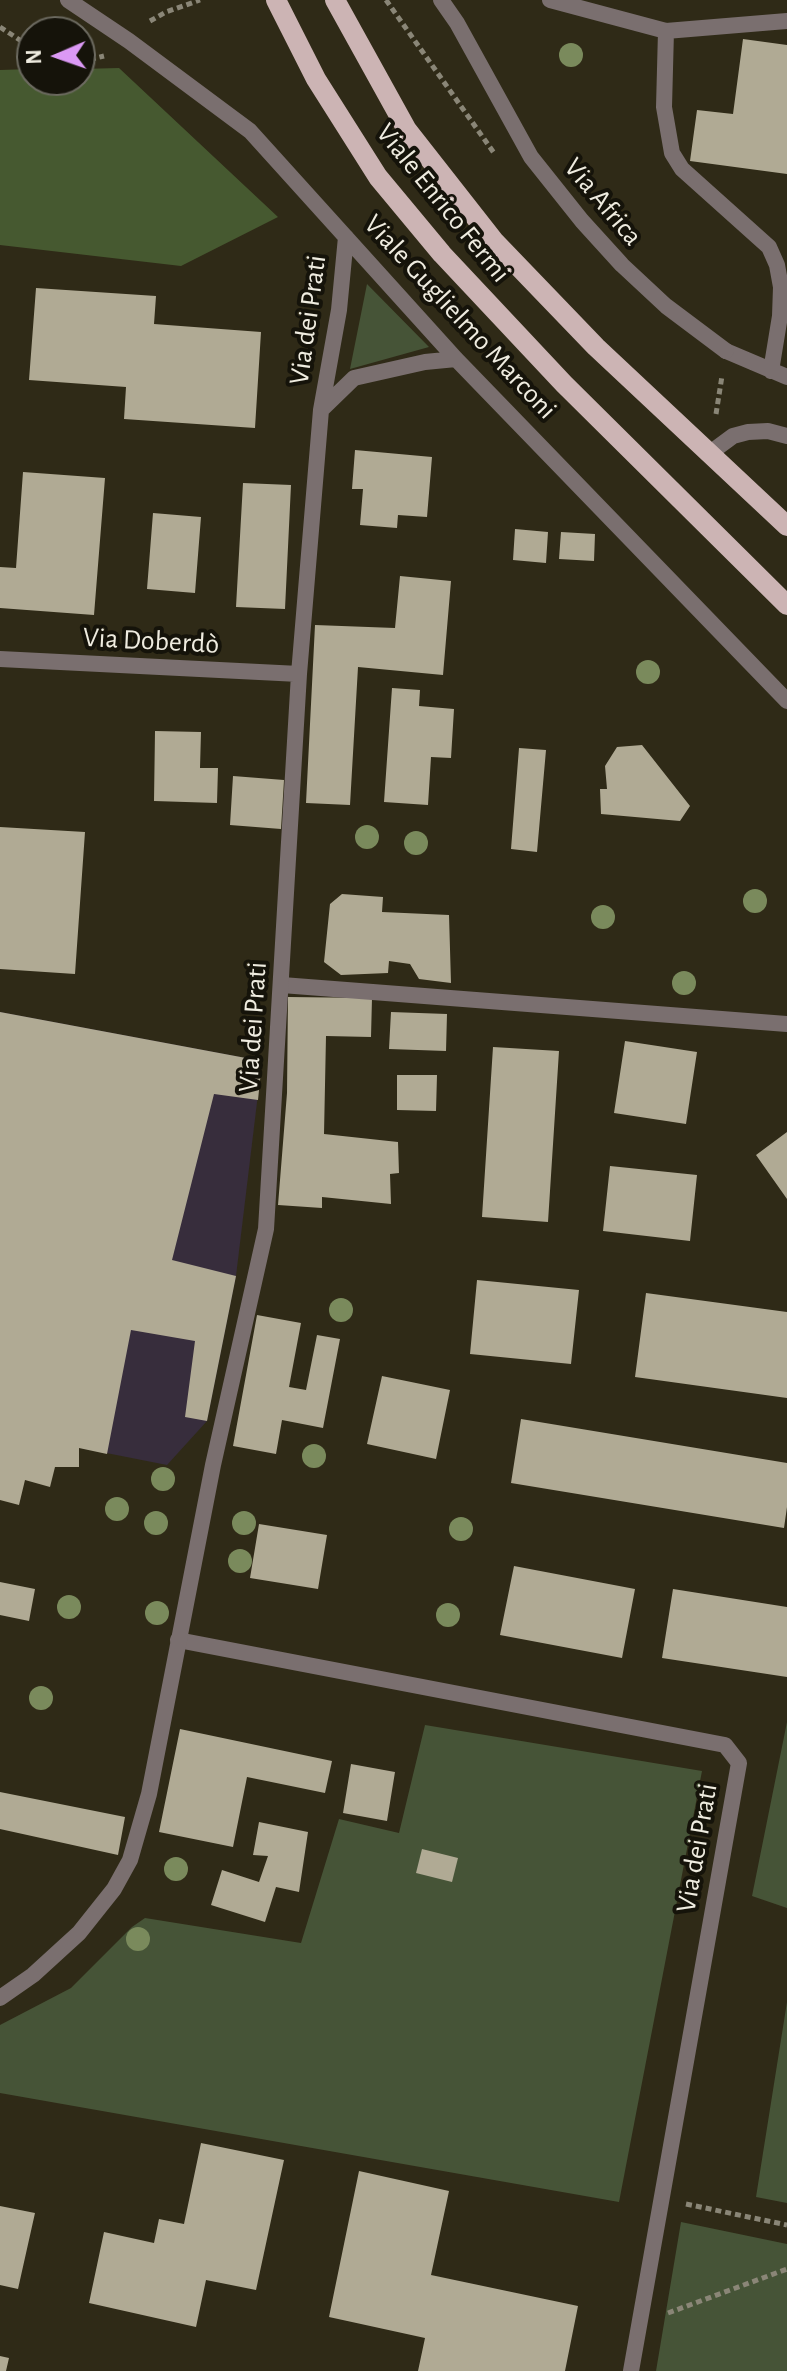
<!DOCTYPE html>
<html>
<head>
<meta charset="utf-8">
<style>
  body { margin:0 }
  #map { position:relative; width:787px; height:2371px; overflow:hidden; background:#2f2a17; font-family:"Alegreya Sans",sans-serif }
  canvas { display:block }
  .north { position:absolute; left:16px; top:16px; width:80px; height:80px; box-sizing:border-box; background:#15130a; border:2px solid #6c6a60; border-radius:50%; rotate:268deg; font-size:22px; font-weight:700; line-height:32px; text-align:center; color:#efece0 }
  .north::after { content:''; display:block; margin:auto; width:28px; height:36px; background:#db99f5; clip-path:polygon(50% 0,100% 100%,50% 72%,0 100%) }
</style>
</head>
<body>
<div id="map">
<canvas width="787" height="2371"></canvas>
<div class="north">N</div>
</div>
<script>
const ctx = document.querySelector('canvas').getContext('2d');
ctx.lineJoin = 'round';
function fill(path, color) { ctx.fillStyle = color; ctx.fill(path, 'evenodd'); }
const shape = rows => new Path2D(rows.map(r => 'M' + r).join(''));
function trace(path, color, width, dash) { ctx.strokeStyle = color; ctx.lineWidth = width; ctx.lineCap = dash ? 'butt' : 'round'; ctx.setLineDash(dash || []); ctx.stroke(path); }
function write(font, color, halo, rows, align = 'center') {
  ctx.font = font + ' "Alegreya Sans",sans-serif'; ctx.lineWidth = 8; ctx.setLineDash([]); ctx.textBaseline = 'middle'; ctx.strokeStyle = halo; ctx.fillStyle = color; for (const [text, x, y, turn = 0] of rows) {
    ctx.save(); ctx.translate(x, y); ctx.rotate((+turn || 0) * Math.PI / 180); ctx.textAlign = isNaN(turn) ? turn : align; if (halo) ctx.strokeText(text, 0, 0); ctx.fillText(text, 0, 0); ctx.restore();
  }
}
fill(shape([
  [0,1012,262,1061,236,1276,207,1421,167,1465,0,1432]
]), '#372d3c');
fill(shape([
  [367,284,429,347,350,369],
  [787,1722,787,1908,752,1896],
  [425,1725,702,1771,619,2202,0,2093,0,2025,71,1988,132,1927,145,1918,301,1943,339,1819,399,1833],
  [787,2002,787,2203,756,2197],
  [681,2222,787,2244,787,2371,656,2371]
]), '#465437');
fill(shape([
  [119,68,278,217,181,266,0,245,0,70,32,69,32,80,80,80,80,69]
]), '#465930');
fill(shape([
  [743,39,787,45,787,174,690,161,697,110,733,114],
  [36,288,156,296,154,324,261,332,255,428,124,419,126,387,29,380],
  [355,450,432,457,427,517,398,515,397,528,360,525,363,489,352,489],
  [23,472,105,478,94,615,0,608,0,567,16,568],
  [243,483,291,485,285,609,236,607],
  [153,513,201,517,195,593,147,589],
  [515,529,548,532,546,563,513,560],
  [561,532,595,534,594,561,559,559],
  [400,576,451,581,443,675,358,667,350,805,306,803,315,625,395,628],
  [392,688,420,690,419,706,454,709,451,758,431,757,428,805,384,802],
  [155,731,201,732,200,768,218,768,217,803,154,801],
  [642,745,690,806,680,821,601,814,600,789,607,789,605,766,617,747],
  [519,748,546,750,537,852,511,849],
  [233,776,284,780,281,829,230,825],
  [0,827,85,832,75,974,0,969],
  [342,894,383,897,382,912,449,915,451,983,419,979,410,964,389,961,388,973,341,975,324,962,330,904],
  [288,997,372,998,371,1037,326,1036,324,1134,398,1142,399,1173,390,1174,391,1204,322,1197,322,1208,278,1205,287,1093],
  [0,1012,262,1061,258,1100,214,1094,172,1260,236,1276,207,1421,185,1417,195,1341,131,1330,107,1454,79,1448,79,1467,55,1467,50,1487,25,1480,19,1505,0,1500],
  [391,1012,447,1014,446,1051,389,1049],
  [625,1041,697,1052,686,1124,614,1113],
  [493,1047,559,1051,548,1222,482,1217],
  [397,1075,437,1075,436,1111,397,1110],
  [787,1132,787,1199,756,1155],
  [610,1166,697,1175,690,1241,603,1231],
  [477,1280,579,1290,571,1364,470,1354],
  [646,1293,787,1312,787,1398,635,1377],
  [257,1315,301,1323,289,1387,306,1390,317,1335,340,1339,323,1428,282,1420,276,1454,233,1446],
  [382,1376,450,1390,436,1459,367,1444],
  [521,1419,787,1463,787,1507,784,1528,511,1483],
  [259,1524,327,1535,318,1589,250,1578],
  [514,1566,635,1589,622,1658,500,1635],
  [0,1582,35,1589,29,1621,0,1615],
  [673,1589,787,1607,787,1677,662,1658],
  [180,1729,332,1761,325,1793,247,1777,233,1847,159,1832],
  [351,1764,395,1772,387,1821,343,1813],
  [0,1792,125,1817,118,1855,0,1829],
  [259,1822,308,1832,299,1892,276,1887,265,1922,211,1905,222,1870,259,1882,268,1856,253,1855],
  [422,1849,458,1858,452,1882,416,1873],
  [201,2143,284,2160,256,2290,206,2280,196,2327,89,2303,104,2232,154,2243,159,2219,184,2224],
  [359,2171,449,2191,431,2275,578,2306,565,2371,418,2371,425,2338,329,2317],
  [0,2206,35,2213,18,2289,0,2285],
  [0,2356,9,2358,6,2371,0,2371]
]), '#b0aa94');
trace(shape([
  [386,0,494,153],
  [150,21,166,12,200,0],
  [0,27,32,48],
  [80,62,104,56],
  [716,414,722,376],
  [686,2204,787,2225],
  [668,2313,787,2269]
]), '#8a8677', 5, [6, 4]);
trace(shape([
  [550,0,666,31,787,21],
  [666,31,664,107,672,153,682,169,769,247,777,265,781,287,780,316,771,371],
  [726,351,787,377],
  [710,453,733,436,748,432,768,431,787,436],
  [282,985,787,1024],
  [178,1640,725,1745,739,1763,631,2371]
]), '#7a6f6f', 16);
trace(shape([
  [68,0,129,41,250,131,456,359,787,701],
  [441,0,457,23,531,157,582,221,622,265,666,306,726,351],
  [321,410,354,378,425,362,456,359],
  [0,659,299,674],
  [0,1998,33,1975,79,1933,114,1889,130,1860,149,1794,213,1465,266,1229,299,674,321,410,339,310,346,237]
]), '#7a6f6f', 16);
trace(shape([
  [276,0,316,79,378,177,442,254,564,384,787,605],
  [335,0,407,130,494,241,596,347,787,526]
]), '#ccb4b4', 20);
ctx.fillStyle = '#7a8a5c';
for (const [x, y] of [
  [571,55],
  [648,672],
  [367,837],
  [416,843],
  [755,901],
  [603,917],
  [684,983],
  [341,1310],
  [314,1456],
  [163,1479],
  [117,1509],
  [156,1523],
  [244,1523],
  [461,1529],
  [240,1561],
  [69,1607],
  [157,1613],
  [448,1615],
  [41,1698],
  [176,1869],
  [138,1939]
]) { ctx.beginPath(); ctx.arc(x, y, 12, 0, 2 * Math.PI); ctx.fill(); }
write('28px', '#efece0', '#15130a', [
  ["Via Africa",603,202,50],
  ["Viale Enrico Fermi",443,203,51],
  ["Viale Guglielmo Marconi",460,317,47],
  ["Via dei Prati",308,320,-82],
  ["Via Doberdò",151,641,3],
  ["Via dei Prati",253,1027,-86],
  ["Via dei Prati",697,1848,-80]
]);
</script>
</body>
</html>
